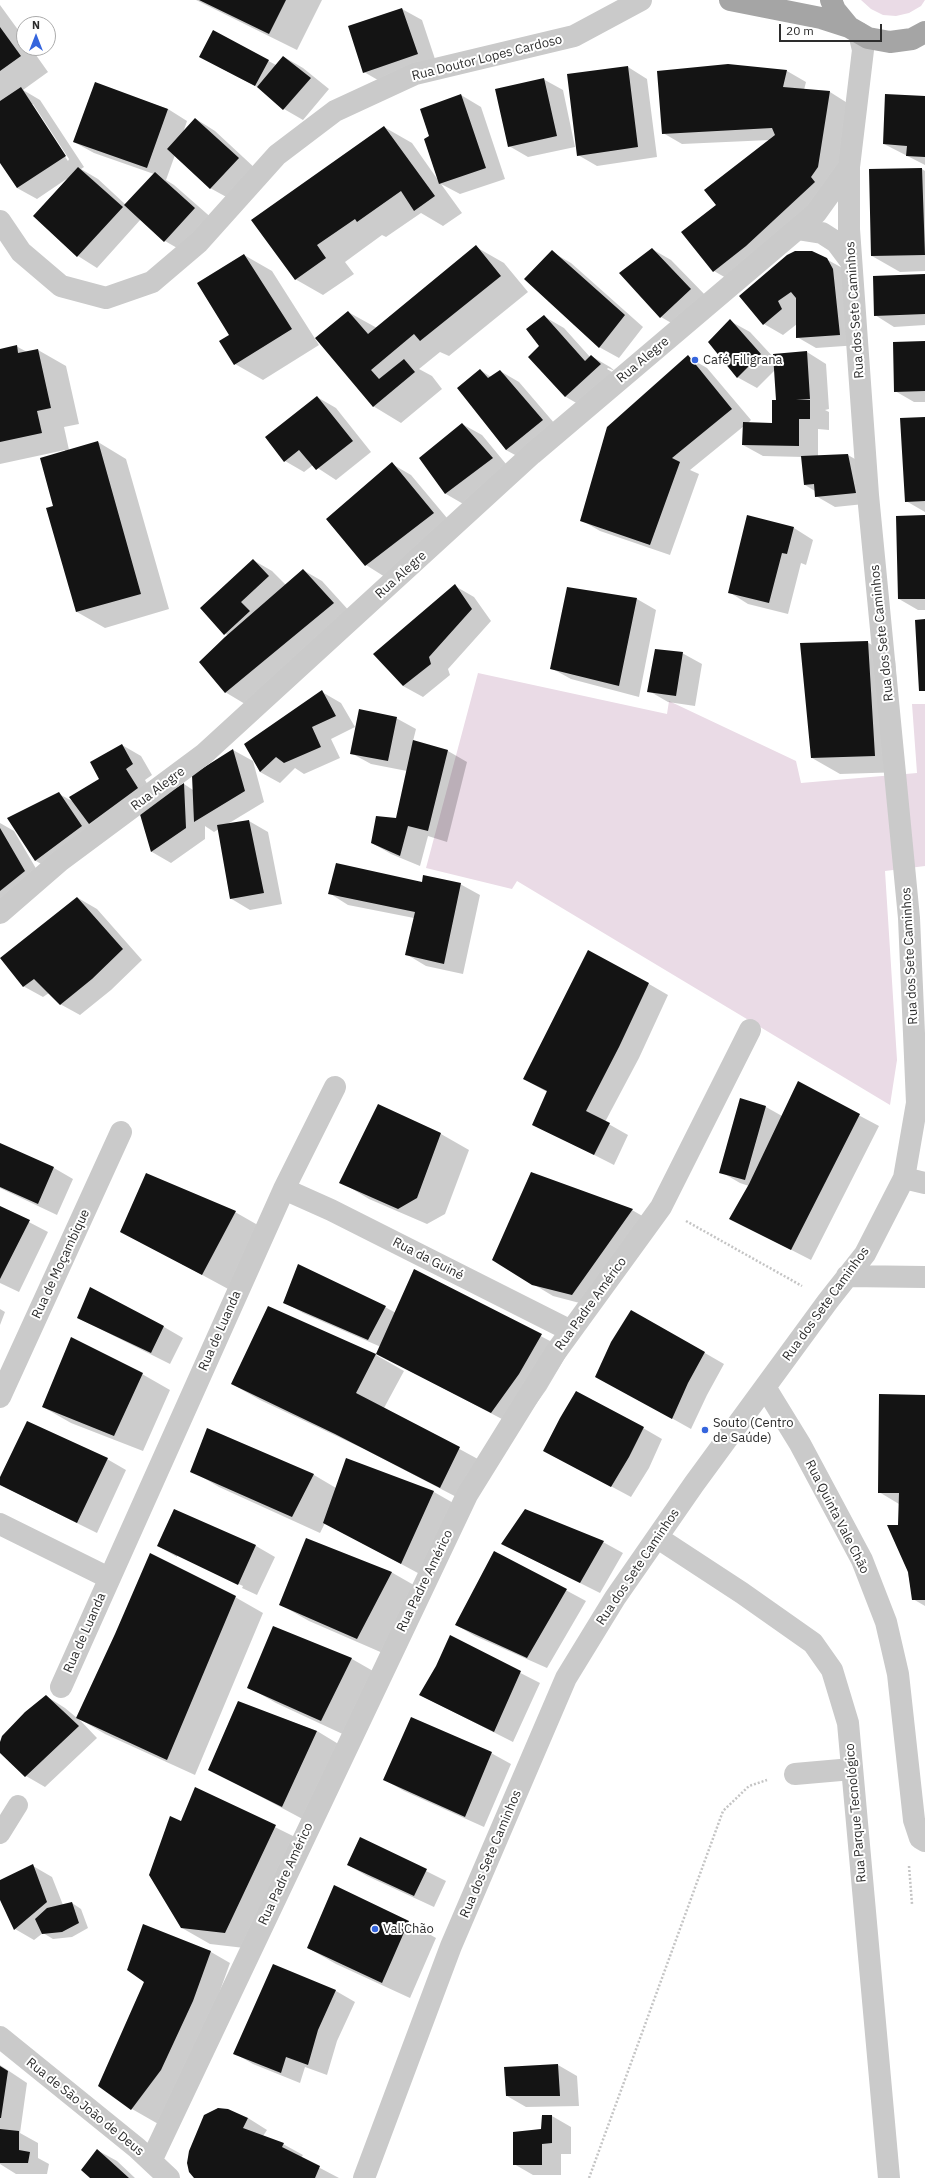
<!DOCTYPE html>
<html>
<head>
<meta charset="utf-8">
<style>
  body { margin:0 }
  #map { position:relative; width:925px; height:2178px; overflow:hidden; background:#fff; font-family:"IBM Plex Sans",sans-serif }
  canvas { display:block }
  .north { position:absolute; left:16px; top:16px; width:40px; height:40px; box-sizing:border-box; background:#fff; border:1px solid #ababab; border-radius:50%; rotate:0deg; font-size:11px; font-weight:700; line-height:16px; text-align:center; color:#2d2d2d }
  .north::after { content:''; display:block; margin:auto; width:14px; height:18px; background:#3565dd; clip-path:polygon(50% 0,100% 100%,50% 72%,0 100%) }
  .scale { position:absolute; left:779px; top:24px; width:103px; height:18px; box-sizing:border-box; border:2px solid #2d2d2d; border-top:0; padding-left:5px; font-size:12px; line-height:14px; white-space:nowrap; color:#2d2d2d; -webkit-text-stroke:3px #fff; paint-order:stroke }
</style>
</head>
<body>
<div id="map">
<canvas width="925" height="2178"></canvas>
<div class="north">N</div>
<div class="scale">20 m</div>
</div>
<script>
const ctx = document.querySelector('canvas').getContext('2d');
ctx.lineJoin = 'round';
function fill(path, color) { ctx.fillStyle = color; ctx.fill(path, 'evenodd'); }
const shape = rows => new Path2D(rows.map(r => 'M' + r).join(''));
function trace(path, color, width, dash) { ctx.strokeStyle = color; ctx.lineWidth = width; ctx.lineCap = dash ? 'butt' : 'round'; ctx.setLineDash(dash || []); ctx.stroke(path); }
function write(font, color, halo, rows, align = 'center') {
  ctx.font = font + ' "IBM Plex Sans",sans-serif'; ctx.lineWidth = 4; ctx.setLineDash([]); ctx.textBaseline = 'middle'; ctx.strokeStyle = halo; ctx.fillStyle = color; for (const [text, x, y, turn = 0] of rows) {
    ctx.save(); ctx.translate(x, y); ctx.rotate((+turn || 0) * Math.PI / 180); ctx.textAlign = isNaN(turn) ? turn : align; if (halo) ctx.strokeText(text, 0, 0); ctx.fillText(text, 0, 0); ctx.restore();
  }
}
fill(shape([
  [861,0,925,0,921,6,909,13,896,16,883,15,871,9],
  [478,673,667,714,669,701,796,761,801,783,917,773,912,704,925,704,925,866,885,871,897,1060,890,1105,517,881,512,889,426,868]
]), '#eadbe6');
fill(shape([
  [196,0,322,0,297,50],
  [0,5,24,38,24,48,31,48,48,72,23,90,40,100,84,167,81,169,98,179,126,205,154,174,94,153,74,142,95,84,168,109,187,121,183,133,196,119,215,131,257,170,230,199,210,188,175,155,166,180,174,185,214,220,184,252,165,241,141,219,97,268,78,256,34,216,68,178,37,199,17,188,0,161],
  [30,104,33,104,69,159,68,161],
  [402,9,422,20,437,65,383,83,364,72],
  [214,32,276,65,284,57,303,68,329,89,303,120,284,109,259,88,219,67],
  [628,67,647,79,657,157,597,166,578,155],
  [787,71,806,82,804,90,830,92,849,104,838,178,733,282,714,271,682,232,717,205,770,140,682,144,663,133],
  [543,79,563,90,575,147,528,157,509,146],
  [461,95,481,107,505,179,460,194,441,184,462,213,443,226,421,213,386,237,382,235,345,262,354,274,323,295,295,279,384,127,412,143,438,180,431,137],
  [925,97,925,165,884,144],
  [922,169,925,171,925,271,900,272,872,256,870,170],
  [476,247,504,263,528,292,449,356,440,352,419,369,432,376,442,389,401,423,373,406,348,312,377,328],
  [652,249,671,260,710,300,680,328,661,317],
  [552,252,571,263,643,327,619,358,599,347],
  [244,255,272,271,319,345,263,380,235,364,230,335],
  [826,259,846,270,859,345,816,348,797,337,797,324,783,335,764,324,741,296],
  [925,275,925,325,894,327,875,315],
  [545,317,564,328,590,357,591,356,610,367,615,371,608,368,607,369,619,376,585,408,566,397,529,357,541,346],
  [730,321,750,332,775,359,807,352,826,364,829,409,825,410,829,412,829,430,818,429,818,456,848,455,867,466,874,503,835,507,816,496,815,491,805,485,802,457,763,456,743,445,744,426,690,470,699,474,670,555,600,531,581,520,688,357,707,368,751,420,748,423,773,424,777,401,775,370,757,388,737,377],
  [925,342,925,402,914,402,895,391],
  [16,346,27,352,38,350,66,366,79,424,64,427,69,450,98,442,126,459,169,609,105,628,77,612,54,506,65,450,0,464,0,350],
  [480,370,491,377,500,371,519,382,561,431,526,461,506,450,459,388],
  [317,397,336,408,371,452,336,480,313,465,304,472,285,461],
  [925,418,925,512,906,501],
  [462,424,482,435,511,470,465,505,446,494,420,458],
  [392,464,411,475,452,524,385,577,366,565,327,520],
  [925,516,925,610,918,610,899,599],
  [794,528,813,540,806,565,801,563,788,614,748,604,729,592],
  [253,560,272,571,286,585,303,570,322,581,352,614,245,704,225,692,228,635,225,634],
  [455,586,474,597,491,621,448,669,450,675,423,697,403,686],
  [637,599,656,610,639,697,571,679,551,668],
  [867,642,895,659,903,772,840,774,812,758],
  [682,653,702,664,695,706,668,702,649,691],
  [322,692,341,703,355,727,331,739,340,758,304,774,295,768,280,783,260,772,245,744],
  [396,718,416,729,413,741,448,751,467,762,447,842,428,836,420,866,391,854,372,843,397,819,407,771,371,764,351,753],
  [122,745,141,756,152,775,145,780,156,799,184,784,193,790,193,775,233,750,253,761,264,802,226,825,249,821,268,832,282,904,250,910,230,898,219,829,214,832,205,826,205,839,171,863,152,852,140,811,55,872,36,861,8,818,59,794,74,802,100,780],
  [0,823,14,831,44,882,0,908],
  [422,883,460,884,480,895,463,974,426,966,406,954,414,918,348,905,329,893],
  [78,898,97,909,142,960,111,990,80,1015,60,1004,49,993,43,997,23,986],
  [649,984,668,995,639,1058,605,1122,628,1135,614,1165,533,1124,547,1092,524,1079],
  [798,1083,879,1126,811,1260,731,1219,749,1186,740,1183,721,1172,741,1100,766,1107,782,1116],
  [378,1106,441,1134,469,1150,445,1214,427,1224,369,1199,341,1182],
  [0,1145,54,1168,73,1179,57,1215,0,1188],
  [532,1173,632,1210,651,1221,591,1306,553,1296,533,1284],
  [0,1207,48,1232,19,1292,0,1283],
  [235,1212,263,1228,230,1290,121,1231],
  [415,1270,569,1351,546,1390,519,1428,378,1354,381,1347,303,1313,284,1302,385,1307,396,1313],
  [268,1307,376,1355,404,1371,384,1408,487,1464,468,1503,364,1449,260,1400,232,1384],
  [0,1309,5,1312,0,1325],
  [632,1311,724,1364,707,1395,691,1429,616,1387],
  [78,1318,164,1327,183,1338,170,1364],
  [142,1374,170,1390,143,1451,71,1423,43,1407],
  [925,1396,925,1606,913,1599,899,1526,899,1504,879,1492],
  [643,1428,662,1439,649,1468,631,1497,564,1461],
  [207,1429,314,1475,336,1488,347,1459,434,1492,462,1508,429,1579,325,1523,320,1533,219,1487,192,1471],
  [107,1459,126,1470,97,1533,0,1485,0,1479],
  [174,1511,256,1546,275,1557,257,1595,242,1588,243,1586,177,1555,177,1557,158,1546],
  [603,1542,623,1553,600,1593,522,1554],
  [495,1552,586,1601,547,1668,475,1636,456,1625],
  [391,1572,419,1588,385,1654,309,1621,281,1605],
  [235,1597,263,1613,195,1775,105,1734,78,1718,97,1738,45,1787,26,1776,0,1751,0,1745,46,1696,65,1708,77,1718],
  [274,1627,352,1659,380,1675,349,1737,276,1703,248,1687],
  [450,1637,540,1683,513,1742,420,1695,437,1667],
  [238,1702,317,1731,345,1748,310,1823,209,1769],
  [491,1753,511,1764,484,1827,404,1791,385,1780],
  [196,1788,295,1837,253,1949,210,1944,182,1928,194,1829],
  [360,1838,446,1881,434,1907,367,1876,348,1865],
  [33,1866,52,1877,63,1905,72,1903,81,1909,88,1928,72,1937,53,1939,43,1933,34,1940,15,1929,0,1897,0,1881],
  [408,1922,436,1938,410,1998,336,1964,308,1948],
  [144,1925,211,1952,230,1963,212,2013,160,2125,132,2109,145,1982],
  [274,1966,336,1991,355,2002,337,2041,327,2075,305,2067,300,2083,253,2064,234,2053],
  [0,2065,27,2083,20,2133,38,2143,38,2158,49,2164,47,2174,16,2174,0,2164],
  [558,2065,577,2076,579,2106,526,2107,507,2096],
  [552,2116,571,2127,571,2154,561,2154,561,2175,533,2175,514,2164],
  [248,2118,267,2130,263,2136,283,2144,303,2155,301,2158,339,2178,195,2178],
  [97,2150,117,2161,135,2178,91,2178]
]), '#0003');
fill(shape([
  [199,0,286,0,269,34],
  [402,8,418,54,363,73,348,26],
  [0,27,21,56,0,71],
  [213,30,269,60,255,86,199,57],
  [283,56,311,78,283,110,257,87],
  [728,64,787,70,783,87,830,91,818,167,811,177,815,182,746,246,713,272,681,232,716,205,704,190,775,135,772,128,662,134,657,71],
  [628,66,638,147,577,156,567,74],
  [544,78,557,136,508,147,495,89],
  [95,82,168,109,147,168,73,142],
  [21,87,66,156,17,188,0,163,0,101],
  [461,94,486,168,439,184,424,139,429,136,420,109],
  [885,94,925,96,925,157,906,156,907,146,883,144],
  [195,118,239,158,210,189,167,149],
  [384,126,435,196,414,211,401,191,357,222,355,219,317,245,326,258,295,280,251,220],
  [78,167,123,207,77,257,33,216],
  [922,168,925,255,871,256,869,169],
  [155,172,195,208,164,242,124,205],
  [476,245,501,276,420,341,414,334,371,370,379,379,404,359,415,372,373,407,315,338,348,311,368,334],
  [652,248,691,289,660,318,619,273],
  [552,250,625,315,599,348,524,279],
  [795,251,812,251,827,258,833,269,840,335,796,338,796,298,791,292,778,301,782,309,763,325,739,296,787,255],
  [244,254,292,329,234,365,219,341,229,335,197,283],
  [925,274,925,314,874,316,873,276],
  [544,315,585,361,591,355,601,364,565,397,528,357,539,346,526,329],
  [730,319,761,354,737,378,708,342],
  [925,341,925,391,894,392,893,342],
  [17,345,18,353,38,349,51,408,37,411,42,433,0,442,0,349],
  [807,351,810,399,796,400,810,400,810,419,799,419,799,446,742,445,743,422,772,423,772,400,776,400,773,354],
  [688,355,732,409,672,458,680,462,650,545,580,521,607,427],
  [480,369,488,378,500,370,543,420,506,450,457,388],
  [317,396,353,441,316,470,299,450,284,462,265,437],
  [925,417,925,501,905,502,900,418],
  [462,423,493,458,445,494,419,458],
  [98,441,141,594,76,612,46,508,53,506,40,458],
  [848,454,856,493,815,497,814,484,804,485,801,456],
  [392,462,434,513,365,566,326,519],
  [747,515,794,527,787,554,782,553,769,603,728,593],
  [925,515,925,599,898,599,896,516],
  [253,559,269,576,241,602,250,611,224,635,200,608],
  [303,569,334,603,225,693,199,662,225,637],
  [455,584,472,609,429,657,431,664,403,686,373,654],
  [567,587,637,598,619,686,550,669],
  [925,619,925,691,919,691,915,620],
  [868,641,875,756,811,758,800,643],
  [655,649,683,652,676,696,647,692],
  [322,690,336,716,312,727,321,747,284,763,276,757,260,772,244,744],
  [359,709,397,717,388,761,350,754],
  [413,740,448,750,428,831,408,826,400,856,371,843,376,816,396,818],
  [122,744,133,764,126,769,138,788,89,824,69,797,99,779,90,762],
  [233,749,245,791,194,822,192,775],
  [184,783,186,828,151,852,139,811],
  [59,792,82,826,35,861,7,818],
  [249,820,264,893,230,899,217,825],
  [0,828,25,871,0,891],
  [336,863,422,882,423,875,461,883,444,964,405,955,415,912,328,894],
  [77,897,123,949,92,979,60,1005,34,979,23,987,0,958],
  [588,950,649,983,619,1047,586,1111,610,1123,594,1155,532,1125,547,1091,523,1079],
  [798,1081,860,1114,791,1250,729,1219,749,1184],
  [740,1098,766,1106,745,1180,719,1173],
  [378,1104,441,1133,417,1198,398,1209,339,1183],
  [0,1143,54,1167,38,1204,0,1187],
  [531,1172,633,1209,572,1295,532,1285,492,1260],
  [146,1173,236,1211,202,1275,120,1232],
  [0,1206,30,1220,0,1279],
  [298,1264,386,1306,368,1340,283,1303],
  [414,1269,542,1334,519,1374,491,1413,376,1354],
  [90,1287,164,1326,151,1353,77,1318],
  [268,1306,376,1354,356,1393,460,1447,440,1488,335,1434,231,1384],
  [631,1310,705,1352,688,1383,672,1419,595,1377,611,1342],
  [71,1337,143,1373,114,1436,42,1407],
  [576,1391,644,1427,629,1457,611,1487,543,1451,560,1418],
  [879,1394,925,1395,925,1600,912,1600,908,1572,887,1525,898,1525,899,1493,878,1493],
  [27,1421,108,1458,77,1523,0,1485,0,1477],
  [207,1428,314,1474,292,1517,190,1472],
  [346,1458,434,1491,401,1564,323,1523],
  [174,1509,256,1545,238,1585,157,1546],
  [525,1509,604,1541,580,1583,501,1544],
  [306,1538,392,1572,357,1639,279,1605],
  [494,1551,567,1589,527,1658,455,1625],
  [150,1553,236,1596,167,1760,76,1718,115,1634],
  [273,1626,352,1658,321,1721,247,1688],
  [450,1635,521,1671,494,1732,419,1695,436,1666],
  [46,1695,79,1726,25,1777,0,1753,0,1742,2,1736,25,1712],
  [238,1701,317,1731,282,1807,208,1770],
  [411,1717,492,1752,465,1817,383,1780],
  [195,1787,276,1825,225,1933,181,1928,149,1875,170,1816,181,1821],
  [360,1837,427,1869,414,1896,347,1865],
  [33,1864,47,1902,14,1930,0,1900,0,1880],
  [334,1885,409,1921,382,1983,307,1948],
  [72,1902,79,1923,62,1932,42,1934,35,1919,47,1908],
  [143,1924,211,1951,193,2001,161,2070,131,2110,98,2086,144,1982,127,1970],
  [273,1964,336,1990,318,2030,308,2065,286,2057,281,2073,233,2054],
  [558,2064,560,2096,506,2096,504,2067],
  [0,2066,8,2071,1,2118,0,2118],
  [218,2108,228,2109,248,2118,243,2128,284,2143,282,2147,320,2166,315,2178,194,2178,189,2172,187,2163,189,2151,204,2115],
  [542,2115,552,2115,552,2143,542,2144,542,2165,513,2165,513,2132,541,2129],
  [0,2129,19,2131,19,2150,30,2152,28,2163,0,2163],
  [97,2149,129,2178,90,2178,81,2170]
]), '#141414');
trace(shape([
  [686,1221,802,1286],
  [909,1866,912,1904],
  [589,2178,723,1811,749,1786,767,1780]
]), '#c4c4c4', 2.5, [2, 2]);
trace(shape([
  [0,1834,18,1805]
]), '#cacaca', 20);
trace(shape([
  [0,221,21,252,61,286,106,298,152,282,199,242,277,155,335,111,415,74,574,36,641,0],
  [797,229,822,233,836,242,851,262],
  [0,913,60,861,204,754,532,454,816,213,849,167],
  [904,1178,925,1183],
  [284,1189,331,1210,571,1331],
  [847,1276,925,1277],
  [765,1387,800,1444,862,1560,886,1622,898,1674,914,1820,920,1838,925,1841],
  [0,1397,121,1132],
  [0,1524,109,1578],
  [658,1538,742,1593,813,1643,832,1670,848,1723,889,2178],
  [61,1687,284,1189,335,1087],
  [795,1774,852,1769],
  [0,2037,137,2148,169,2178],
  [151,2161,467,1495,555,1353,661,1207,750,1030],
  [364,2178,451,1946,566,1678,615,1598,694,1484,828,1301,865,1254,904,1178,917,1103,909,918,868,495,849,229,849,167,863,50,859,33]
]), '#cacaca', 22);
trace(shape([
  [730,0,821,18,849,27],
  [831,0,835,10,849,27,868,38,890,42,912,39,925,32]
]), '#a5a5a5', 22);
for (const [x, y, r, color] of [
  [695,360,4,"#3565dd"],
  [705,1430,4,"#3565dd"],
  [375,1929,4,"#3565dd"]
]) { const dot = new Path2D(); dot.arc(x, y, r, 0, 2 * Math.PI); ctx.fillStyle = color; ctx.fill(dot); trace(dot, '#fff', 1.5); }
write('13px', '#2d2d2d', '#fff', [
  ["Rua Doutor Lopes Cardoso",487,58,-14],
  ["Rua dos Sete Caminhos",855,310,-94],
  ["Rua Alegre",643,360,-40],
  ["Rua Alegre",401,575,-42],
  ["Rua dos Sete Caminhos",882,633,-96],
  ["Rua Alegre",158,789,-37],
  ["Rua dos Sete Caminhos",910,956,-93],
  ["Rua da Guiné",428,1259,27],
  ["Rua de Moçambique",61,1264,-65],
  ["Rua Padre Américo",591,1304,-54],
  ["Rua dos Sete Caminhos",826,1304,-54],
  ["Rua de Luanda",220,1331,-66],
  ["Rua Quinta Vale Chão",837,1517,63],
  ["Rua dos Sete Caminhos",638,1567,-56],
  ["Rua Padre Américo",425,1581,-64],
  ["Rua de Luanda",85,1633,-66],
  ["Rua Parque Tecnológico",856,1813,-95],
  ["Rua dos Sete Caminhos",491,1854,-67],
  ["Rua Padre Américo",286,1874,-65],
  ["Rua de São João de Deus",85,2107,39]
]);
write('13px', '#2d2d2d', '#fff', [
  ["Café Filigrana",703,360],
  ["Souto (Centro",713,1423],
  ["de Saúde)",713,1438],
  ["Val'Chão",383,1929]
], 'left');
</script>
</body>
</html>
